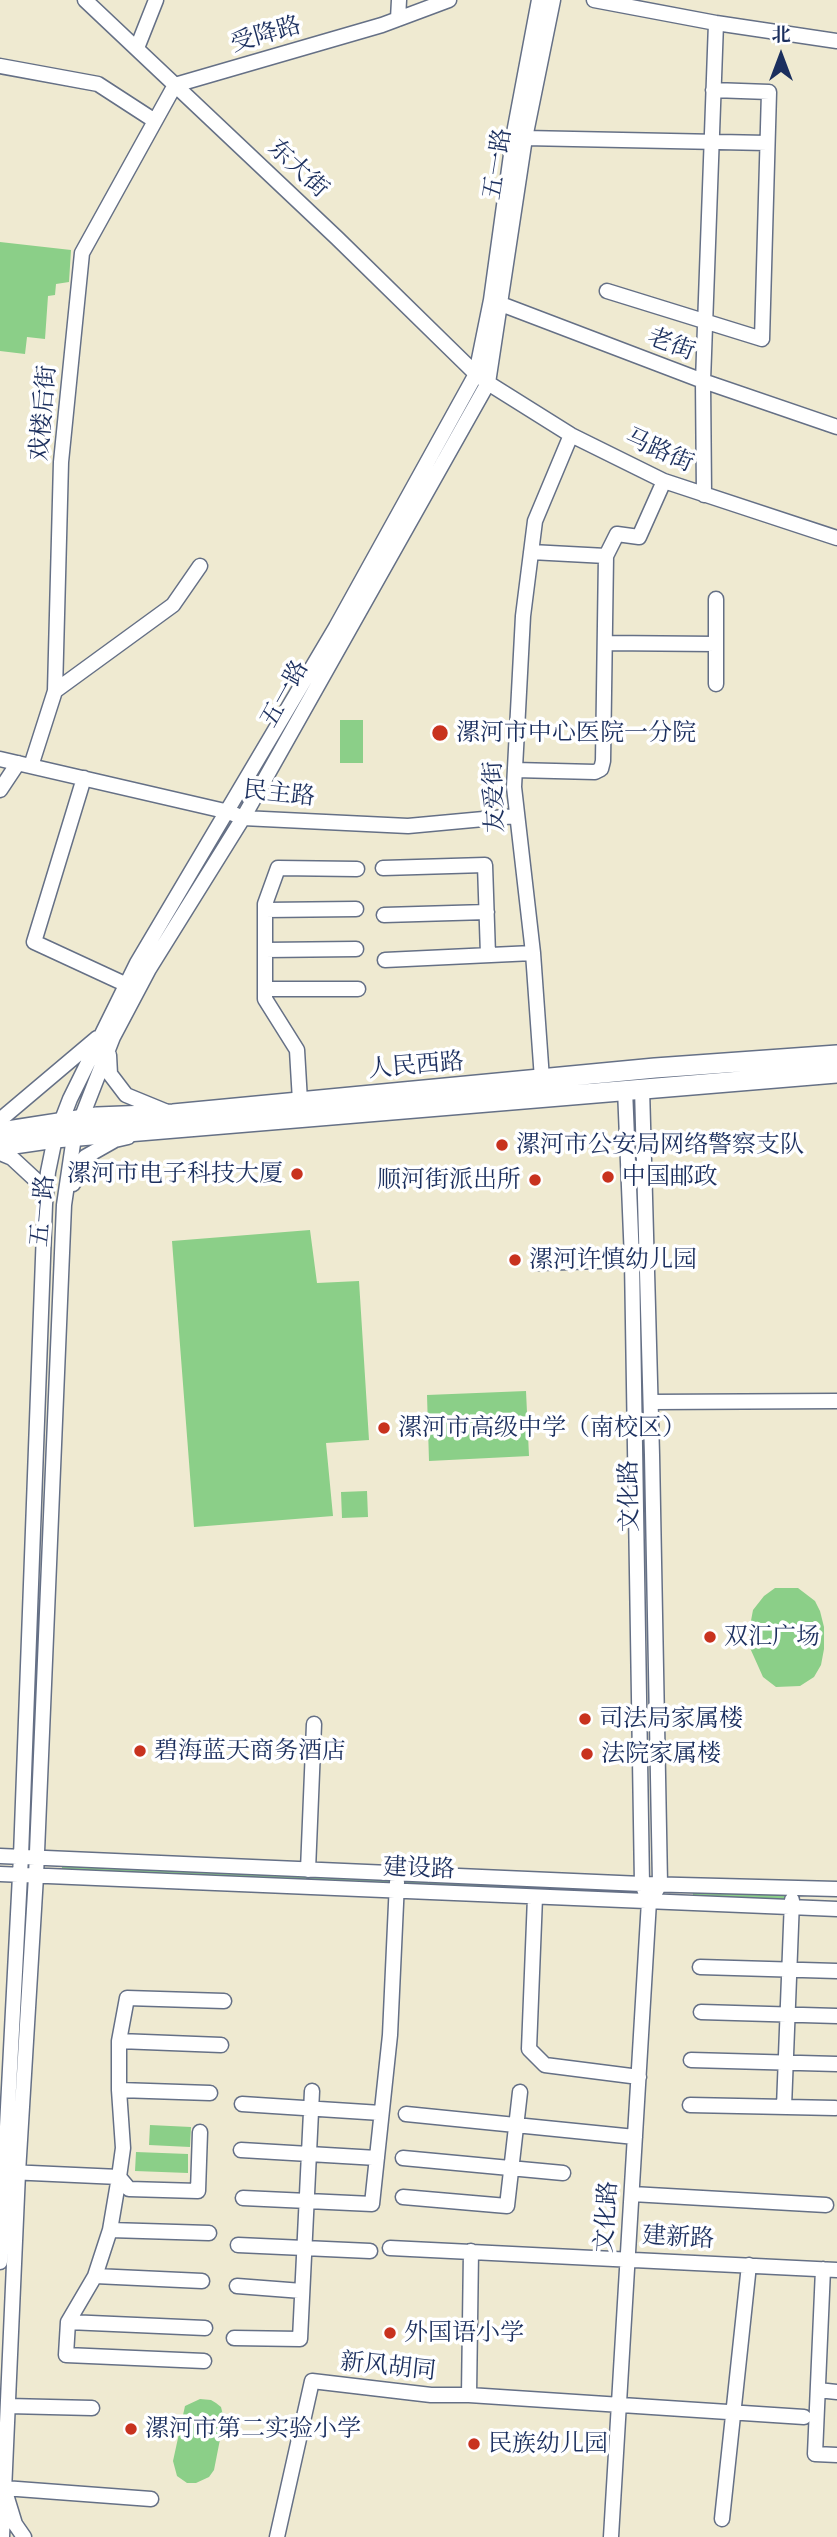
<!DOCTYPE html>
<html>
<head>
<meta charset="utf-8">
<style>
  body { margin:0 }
  #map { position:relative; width:837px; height:2537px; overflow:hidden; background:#efead1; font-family:"EB Garamond","Noto Serif SC",serif }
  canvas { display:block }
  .north { position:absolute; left:746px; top:21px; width:70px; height:70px; -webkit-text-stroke:5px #fff; paint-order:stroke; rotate:0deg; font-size:19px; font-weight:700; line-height:28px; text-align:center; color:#1b2f5e }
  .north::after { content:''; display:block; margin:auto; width:24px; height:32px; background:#1b2f5e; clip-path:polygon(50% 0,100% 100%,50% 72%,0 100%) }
</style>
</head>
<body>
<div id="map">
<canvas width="837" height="2537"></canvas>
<div class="north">北</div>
</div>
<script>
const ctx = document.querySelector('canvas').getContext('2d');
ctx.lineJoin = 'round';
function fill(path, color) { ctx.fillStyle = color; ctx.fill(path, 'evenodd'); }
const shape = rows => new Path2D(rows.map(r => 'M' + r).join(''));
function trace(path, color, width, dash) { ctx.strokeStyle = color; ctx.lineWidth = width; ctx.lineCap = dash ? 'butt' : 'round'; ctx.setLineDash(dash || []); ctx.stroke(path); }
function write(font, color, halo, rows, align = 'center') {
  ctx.font = font + ' "EB Garamond","Noto Serif SC",serif'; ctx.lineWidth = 7; ctx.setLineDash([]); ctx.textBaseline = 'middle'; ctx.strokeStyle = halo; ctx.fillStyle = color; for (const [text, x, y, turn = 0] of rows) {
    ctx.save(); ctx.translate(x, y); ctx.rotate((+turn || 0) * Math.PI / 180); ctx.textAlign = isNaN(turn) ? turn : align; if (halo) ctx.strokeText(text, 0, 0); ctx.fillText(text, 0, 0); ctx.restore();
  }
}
fill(shape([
  [0,242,71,250,69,282,56,284,55,295,48,296,45,339,27,337,25,354,0,351],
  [340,720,363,720,363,763,340,763],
  [310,1230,317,1283,359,1281,369,1440,326,1443,333,1516,194,1527,172,1241],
  [526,1391,529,1456,429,1461,427,1395],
  [367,1491,368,1517,342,1518,341,1492],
  [775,1588,798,1588,815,1601,820,1611,824,1627,824,1649,821,1665,814,1677,800,1686,776,1687,763,1677,750,1648,750,1626,753,1610,764,1596],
  [62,1864,391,1880,391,1887,62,1871],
  [401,1880,602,1887,602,1895,401,1887],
  [693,1891,786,1895,786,1900,693,1897],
  [150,2125,191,2127,190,2147,149,2145],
  [136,2152,188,2154,188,2173,135,2171],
  [200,2399,211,2400,216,2403,221,2407,224,2419,214,2470,209,2477,196,2483,187,2483,177,2476,173,2461,185,2406]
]), '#8bcf88');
const minor = shape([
  [85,0,337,238,476,374,488,383,571,435,664,481,837,538],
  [594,0,716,23,837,41],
  [398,19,399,0],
  [137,48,156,0],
  [0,66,98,84,155,121],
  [175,85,382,25,449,0],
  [525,138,767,143],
  [607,291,762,339,769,92,713,90],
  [493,301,703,381,837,427],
  [704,495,703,381,716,23],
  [606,556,617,534,639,537,664,481],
  [605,643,716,644],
  [716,684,716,599],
  [55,691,173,605,200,566],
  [0,759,229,812,243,818,408,826,516,816],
  [31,766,55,691,61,462,82,253,175,85],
  [515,770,595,772,601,769,603,761,606,556,531,552],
  [84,778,34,942,127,985],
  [0,790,18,763],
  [383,868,485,865,488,955],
  [265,910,356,909],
  [384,915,487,912],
  [265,950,356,949],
  [385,960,533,953],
  [265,989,358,989],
  [109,1055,110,1074,126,1095,165,1111],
  [542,1079,533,953,514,787,523,616,535,521,571,435],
  [642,1088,652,1455,660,1884,656,1891],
  [300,1101,297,1050,265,999,265,904,278,868,357,869],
  [0,1120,97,1038],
  [0,1153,12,1158,39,1183,43,1197],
  [73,1184,85,1157,115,1140,128,1137],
  [538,1263,632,1260],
  [651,1402,837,1401],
  [0,1856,642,1884,837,1889],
  [308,1870,314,1724],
  [0,1874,837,1909],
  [535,1897,529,2049,545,2065,639,2077],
  [700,1967,837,1971],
  [701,2012,837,2016],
  [119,2041,221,2045],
  [691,2060,837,2064],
  [119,2090,210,2093],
  [242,2104,381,2113],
  [690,2105,835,2108],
  [784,2107,792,1900],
  [406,2114,635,2137],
  [241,2150,377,2158],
  [403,2158,563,2173],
  [9,2172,119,2177,129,2189,198,2191,200,2132],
  [632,2194,826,2205],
  [403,2197,507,2206,520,2092],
  [243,2198,372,2204,390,2035,397,1882],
  [110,2230,209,2233],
  [238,2245,370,2251],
  [390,2248,837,2270],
  [0,2262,21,1856,45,1204,48,1172,55,1138,70,1099,137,963,336,627,476,374,491,300,514,133,539,0],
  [823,2269,815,2454,837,2455],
  [95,2276,202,2281],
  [237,2286,302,2291],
  [68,2322,205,2328],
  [234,2338,300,2339,312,2091],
  [204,2361,66,2355,68,2322,95,2276,110,2230,119,2177,123,2148,119,2090,119,2041,127,1998,224,2001],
  [818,2390,837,2392],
  [469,2395,471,2251],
  [8,2406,92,2408],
  [722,2519,749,2265],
  [2,2537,18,2173,36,1876,64,1205,74,1137,113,1037,149,969,243,818,488,383,525,138,553,0],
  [24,2537,15,2524,4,2488,151,2499],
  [277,2537,312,2381,431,2395,469,2395,804,2417],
  [611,2537,649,1901,642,1884,632,1260,625,1089]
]);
const major = shape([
  [0,1132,97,1117,173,1114,655,1068,837,1055],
  [0,1146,55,1138,837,1073]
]);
trace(minor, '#657086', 17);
trace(major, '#657086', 22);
trace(minor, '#fff', 14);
trace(major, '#fff', 19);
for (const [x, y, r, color] of [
  [440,733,9,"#c8321e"],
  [502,1145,7,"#c8321e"],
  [297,1174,7,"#c8321e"],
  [608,1177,7,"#c8321e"],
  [535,1180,7,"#c8321e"],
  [515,1260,7,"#c8321e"],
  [384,1428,7,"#c8321e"],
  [710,1637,7,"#c8321e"],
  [585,1719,7,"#c8321e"],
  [140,1751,7,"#c8321e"],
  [587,1754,7,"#c8321e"],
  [390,2333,7,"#c8321e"],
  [131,2429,7,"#c8321e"],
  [474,2444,7,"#c8321e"]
]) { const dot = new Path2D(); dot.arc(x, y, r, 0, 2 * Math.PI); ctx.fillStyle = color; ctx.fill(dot); trace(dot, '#fff', 2.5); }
write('24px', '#1b2f5e', '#fff', [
  ["受降路",266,35,-16],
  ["五一路",498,164,-81],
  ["东大街",298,169,43],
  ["老街",671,345,21],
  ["戏楼后街",44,413,-85],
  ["马路街",659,451,24],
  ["五一路",285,694,-61],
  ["民主路",279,794,6],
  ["友爱街",495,797,-92],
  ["人民西路",416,1066,-5],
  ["五一路",43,1211,-85],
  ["文化路",630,1496,-91],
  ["建设路",419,1869,2],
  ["文化路",607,2217,-86],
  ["建新路",678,2238,3],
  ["新风胡同",388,2367,6]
]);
write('24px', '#1b2f5e', '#fff', [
  ["漯河市中心医院一分院",456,733],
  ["漯河市公安局网络警察支队",516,1145],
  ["漯河市电子科技大厦",283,1174,"right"],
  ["中国邮政",622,1177],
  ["顺河街派出所",521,1180,"right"],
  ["漯河许慎幼儿园",529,1260],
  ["漯河市高级中学（南校区）",398,1428],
  ["双汇广场",724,1637],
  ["司法局家属楼",599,1719],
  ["碧海蓝天商务酒店",154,1751],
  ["法院家属楼",601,1754],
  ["外国语小学",404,2333],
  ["漯河市第二实验小学",145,2429],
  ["民族幼儿园",488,2444]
], 'left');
</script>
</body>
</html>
